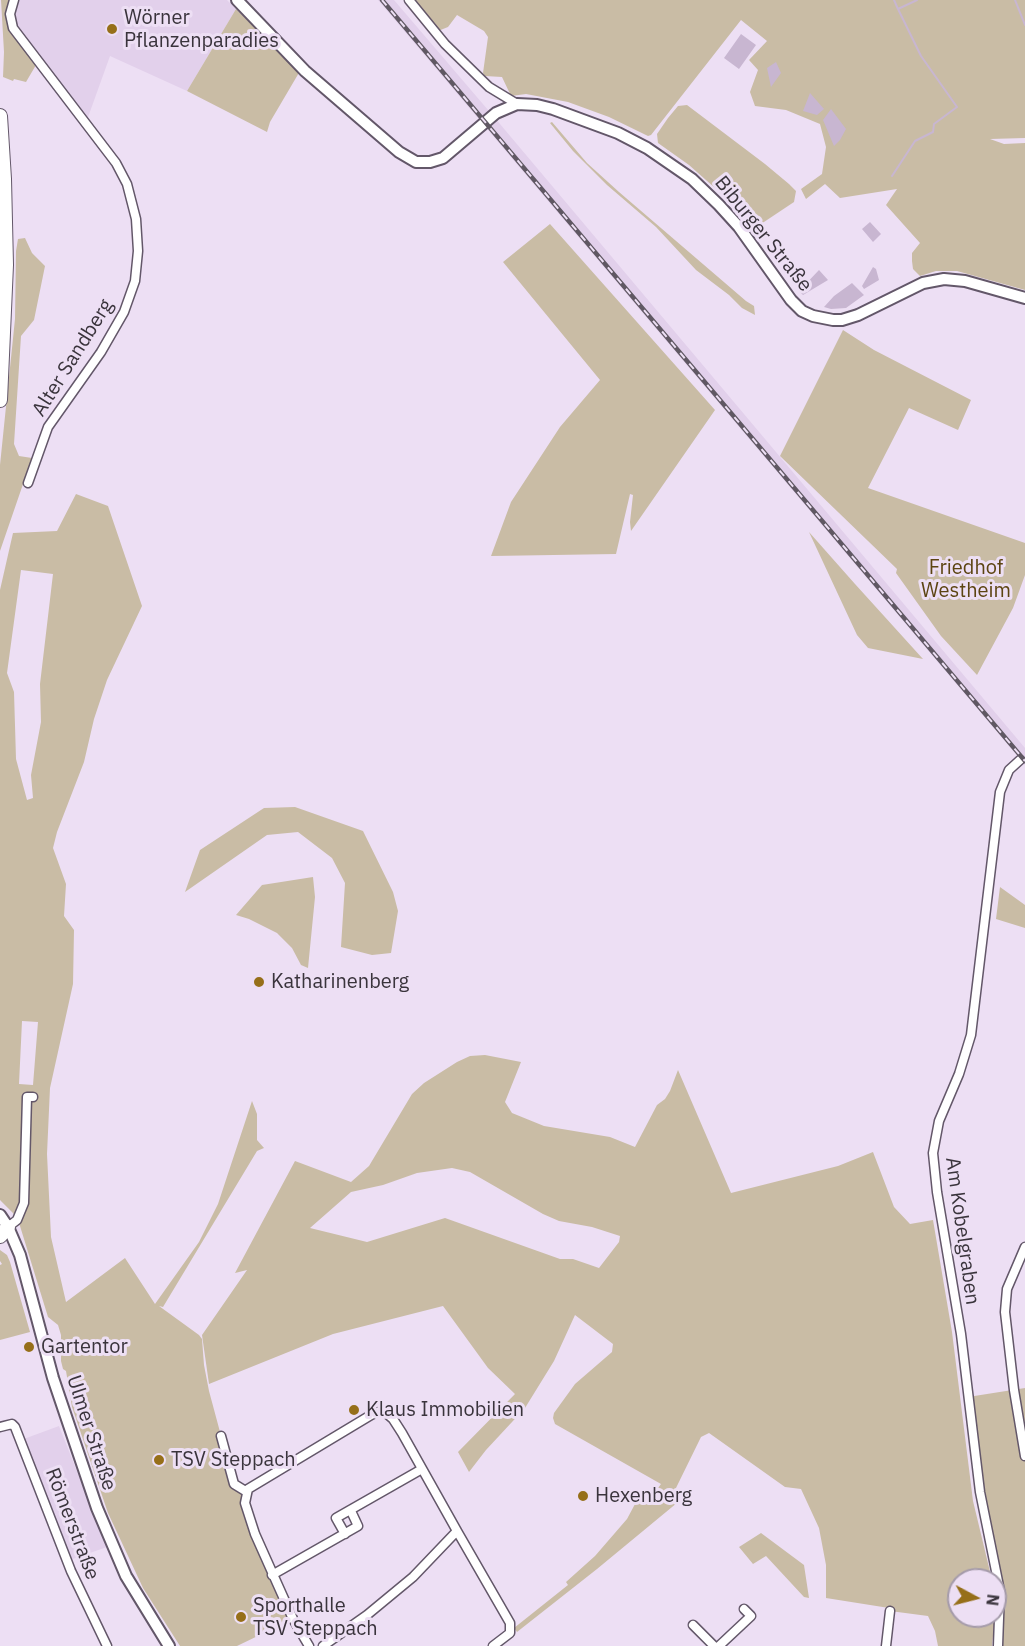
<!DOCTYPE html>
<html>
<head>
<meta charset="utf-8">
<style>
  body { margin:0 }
  #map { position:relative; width:1025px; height:1646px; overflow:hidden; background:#eddff4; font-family:"IBM Plex Sans",sans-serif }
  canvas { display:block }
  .north { position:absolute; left:947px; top:1568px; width:60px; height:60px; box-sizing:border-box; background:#eddff4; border:2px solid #a59baa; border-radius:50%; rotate:97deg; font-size:16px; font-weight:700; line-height:24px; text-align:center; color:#3a343c }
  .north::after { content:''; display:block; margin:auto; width:21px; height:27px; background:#966f19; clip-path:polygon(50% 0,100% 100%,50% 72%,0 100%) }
</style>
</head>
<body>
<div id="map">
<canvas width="1025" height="1646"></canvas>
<div class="north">N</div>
</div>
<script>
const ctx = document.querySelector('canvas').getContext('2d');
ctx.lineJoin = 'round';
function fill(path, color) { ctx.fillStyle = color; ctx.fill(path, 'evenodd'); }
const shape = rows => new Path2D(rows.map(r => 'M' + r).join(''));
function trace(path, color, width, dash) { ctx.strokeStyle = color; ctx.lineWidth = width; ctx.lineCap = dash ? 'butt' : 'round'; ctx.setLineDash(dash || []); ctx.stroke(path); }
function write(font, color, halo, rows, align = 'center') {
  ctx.font = font + ' "IBM Plex Sans",sans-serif'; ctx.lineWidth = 6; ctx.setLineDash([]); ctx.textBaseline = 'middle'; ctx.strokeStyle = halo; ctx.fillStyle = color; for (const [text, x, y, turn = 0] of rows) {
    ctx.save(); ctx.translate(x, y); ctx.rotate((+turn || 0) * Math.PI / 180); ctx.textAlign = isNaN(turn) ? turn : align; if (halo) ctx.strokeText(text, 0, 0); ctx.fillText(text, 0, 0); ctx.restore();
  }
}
fill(shape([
  [17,0,227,0,236,9,187,91,110,56,87,120,17,29,14,12],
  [378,0,394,0,500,124,1025,748,1025,765],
  [59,1426,107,1547,67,1561,21,1440]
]), '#e2d0eb');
fill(shape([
  [1,0,11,0,8,17,36,65,26,82,14,79,13,81,3,77,4,52],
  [413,0,1025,0,1025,138,990,139,1004,144,1025,143,1025,290,957,271,936,271,920,276,913,269,912,261,912,253,920,243,886,205,897,189,840,198,825,184,806,199,801,189,822,174,826,147,820,124,786,110,755,106,750,92,758,70,749,60,767,41,741,20,651,135,648,136,609,117,568,102,526,94,511,96,502,77,485,76,483,73,488,37,484,31,457,15,448,27,438,31],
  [236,9,300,71,270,122,267,132,187,91],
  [687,105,765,164,789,184,796,191,794,202,752,230,728,200,715,188,689,165,658,143,657,134,668,118,678,106],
  [552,122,587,163,619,192,746,301,754,306,755,315,742,308,729,295,696,270,656,227,607,185,573,151,550,123],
  [550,224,715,410,631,531,630,522,633,495,630,494,616,554,491,556,511,502,560,427,600,380,503,262],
  [25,238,32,253,45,266,34,320,21,336,14,444,19,456,32,458,0,551,0,465,15,319,16,251,18,239],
  [843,330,874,350,971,400,958,430,909,408,868,488,1025,543,1025,575,1013,608,977,675,941,636,896,573,897,569,780,456],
  [76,494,108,506,142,606,107,680,94,719,84,762,57,832,53,848,66,884,64,916,74,930,73,984,50,1088,47,1154,51,1237,66,1302,125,1258,155,1304,199,1242,218,1204,252,1101,257,1114,257,1140,264,1148,257,1151,163,1307,159,1306,199,1335,202,1339,204,1365,209,1391,234,1484,240,1488,250,1518,293,1619,237,1646,180,1646,143,1588,108,1513,72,1407,66,1371,63,1369,61,1361,61,1335,58,1325,48,1317,20,1226,13,1213,0,1200,0,590,13,533,57,531],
  [21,570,53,574,40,684,41,722,31,775,33,798,27,800,16,759,14,692,7,673],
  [22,1021,38,1022,33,1085,19,1084],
  [809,532,855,584,923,659,868,648,857,635],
  [295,807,363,831,393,892,398,911,391,953,372,955,341,947,345,883,332,858,298,832,267,835,185,892,200,850,264,808],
  [313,877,315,897,308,968,301,965,292,948,277,933,249,919,236,915,262,885],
  [1000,887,1025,905,1025,928,996,919],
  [485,1055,521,1062,505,1102,512,1113,544,1126,610,1137,635,1147,657,1105,665,1099,670,1091,678,1070,731,1193,838,1166,873,1152,894,1207,910,1224,933,1220,952,1332,973,1501,992,1580,959,1580,959,1616,995,1616,992,1646,938,1646,935,1631,928,1616,890,1611,889,1608,826,1598,826,1565,819,1528,801,1489,785,1487,709,1433,701,1437,675,1490,689,1493,597,1569,517,1632,514,1628,568,1585,566,1582,595,1556,627,1519,642,1491,651,1490,655,1492,661,1484,555,1424,553,1418,554,1413,575,1384,612,1352,613,1344,575,1315,554,1361,525,1408,486,1450,469,1472,458,1452,515,1394,488,1368,443,1306,333,1334,209,1384,202,1335,247,1270,235,1273,295,1161,351,1182,369,1166,412,1094,424,1083,457,1062,470,1056],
  [452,1168,470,1172,543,1214,559,1221,592,1227,620,1236,619,1242,599,1268,573,1259,560,1259,445,1218,367,1242,310,1228,351,1192,383,1185,417,1173],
  [0,1250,7,1255,10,1262,30,1332,0,1340,0,1265,2,1264,0,1261],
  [1025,1388,1025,1646,998,1646,1001,1609,968,1397],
  [761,1533,804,1565,809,1598,804,1597,766,1556,753,1564,739,1547]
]), '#c9bca5');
fill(shape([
  [741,34,756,45,739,69,724,58],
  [776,62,781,73,771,87,767,68],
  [810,93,824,109,817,115,803,111],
  [831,109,846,129,840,140,834,146,823,120],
  [870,222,881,234,873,242,862,229],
  [873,267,876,269,879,280,864,289,862,286],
  [819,270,828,280,803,295,799,291],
  [852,283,864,295,846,308,831,309,824,307,834,296]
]), '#c8b6d1');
trace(shape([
  [894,0,898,9,917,0],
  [1015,0,1025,25],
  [892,176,915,141,933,132,934,124,957,107,921,56,898,9]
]), '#c8b6d1', 2);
const minor = shape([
  [14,0,10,14,13,28,116,163,127,184,136,219,138,251,135,281,124,312,101,352,48,427,28,483],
  [409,0,445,44,489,87,517,104],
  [8,1227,17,1220,24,1203,27,1097,33,1097],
  [1025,1247,1007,1289,1005,1312,1014,1390,1025,1456],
  [0,1427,12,1424,15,1427,71,1571,107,1646],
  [221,1436,234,1484,247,1492],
  [345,1534,336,1518,422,1469],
  [272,1575,358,1526,351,1511],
  [693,1625,714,1646],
  [309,1646,293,1619,255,1534,245,1503,248,1489,371,1415,378,1412,386,1413,393,1419,402,1433,457,1531],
  [323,1646,367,1615,413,1577,457,1531,510,1623,510,1633,493,1646],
  [719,1646,751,1616,744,1609],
  [886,1646,890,1611],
  [998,1646,1000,1591,980,1492,961,1334,937,1192,933,1153,939,1121,959,1074,971,1035,1000,792,1009,770,1020,760]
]);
const tertiary = shape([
  [237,0,305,71,399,152,416,162,430,162,443,158,496,113,517,104,537,105,553,109,618,133,647,148,692,179,719,205,739,227,791,300,802,311,813,316,833,320,842,320,858,315,923,283,944,279,965,281,1025,298],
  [0,1215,8,1227,20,1255,53,1378,97,1508,126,1576,169,1646]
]);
const primary = shape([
  [0,116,4,179,6,265,0,400],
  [0,1236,8,1227]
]);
trace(minor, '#635769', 11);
trace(tertiary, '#635769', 14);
trace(primary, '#635769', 16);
trace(minor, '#fff', 8);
trace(tertiary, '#fff', 10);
trace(primary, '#fff', 14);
const rail = shape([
  [382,0,1025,761]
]);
trace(rail, '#605863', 4.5);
trace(rail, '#eddff4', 2, [7]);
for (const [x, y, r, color] of [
  [112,29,6,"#966f19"],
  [259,982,6,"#966f19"],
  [29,1347,6,"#966f19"],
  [354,1410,6,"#966f19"],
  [159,1460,6,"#966f19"],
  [583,1496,6,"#966f19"],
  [241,1617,6,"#966f19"]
]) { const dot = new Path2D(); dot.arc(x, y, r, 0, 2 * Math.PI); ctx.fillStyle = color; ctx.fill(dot); trace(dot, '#eddff4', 2); }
write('20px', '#3a343c', '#eddff4', [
  ["Wörner",124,18],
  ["Pflanzenparadies",124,41],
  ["Katharinenberg",271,982],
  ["Gartentor",41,1347],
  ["Klaus Immobilien",366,1410],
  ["TSV Steppach",171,1460],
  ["Hexenberg",595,1496],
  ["Sporthalle",253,1606],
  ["TSV Steppach",253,1629]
], 'left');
write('20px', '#3a343c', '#eddff4', [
  ["Biburger Straße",763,234,51],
  ["Alter Sandberg",73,358,-58],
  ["Am Kobelgraben",962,1231,82],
  ["Ulmer Straße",91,1433,72],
  ["Römerstraße",72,1524,69]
]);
write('20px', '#5c4412', '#eddff4', [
  ["Friedhof",966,568],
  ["Westheim",966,591]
]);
</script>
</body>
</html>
